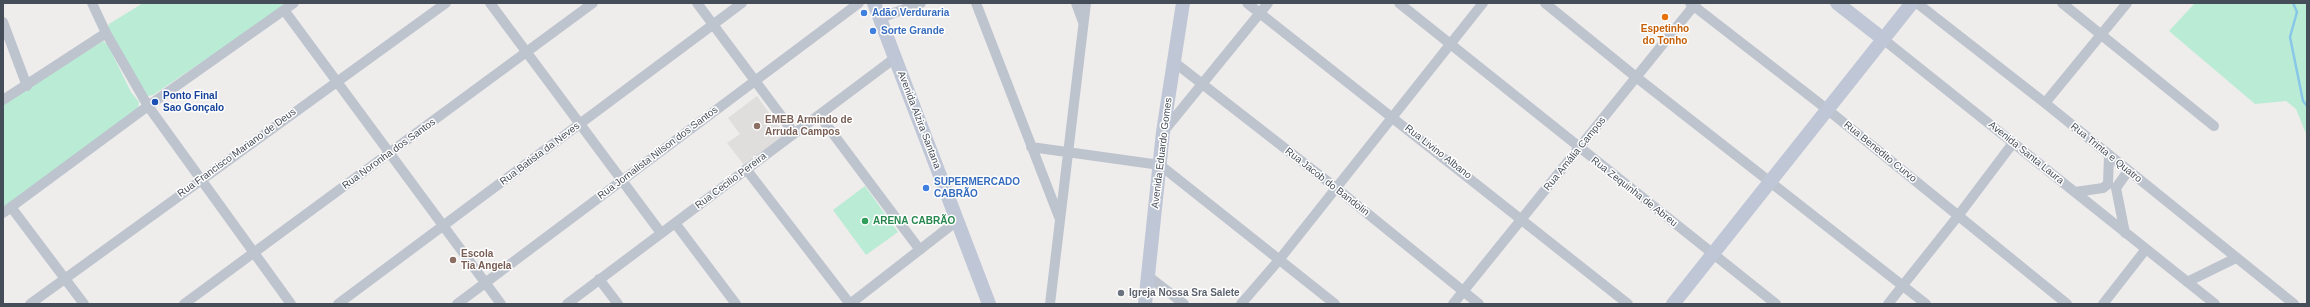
<!DOCTYPE html>
<html>
<head>
<meta charset="utf-8">
<style>
  body { margin:0 }
  #map { position:relative; width:2310px; height:307px; overflow:hidden; background:#efecec; font-family:Helvetica,sans-serif }
  canvas { display:block }
  .frame { position:absolute; inset:0; border:4px solid #454d58; pointer-events:none }
</style>
</head>
<body>
<div id="map">
<canvas width="2310" height="307"></canvas>
<div class="frame"></div>
</div>
<script>
const ctx = document.querySelector('canvas').getContext('2d');
ctx.lineJoin = 'round';
function fill(path, color) { ctx.fillStyle = color; ctx.fill(path, 'evenodd'); }
const shape = rows => new Path2D(rows.map(r => 'M' + r).join(''));
function trace(path, color, width, dash) { ctx.strokeStyle = color; ctx.lineWidth = width; ctx.lineCap = dash ? 'butt' : 'round'; ctx.setLineDash(dash || []); ctx.stroke(path); }
function write(font, color, halo, rows, align = 'center') {
  ctx.font = font + ' Helvetica,sans-serif'; ctx.lineWidth = 3; ctx.setLineDash([]); ctx.textBaseline = 'middle'; ctx.strokeStyle = halo; ctx.fillStyle = color; for (const [text, x, y, turn = 0] of rows) {
    ctx.save(); ctx.translate(x, y); ctx.rotate((+turn || 0) * Math.PI / 180); ctx.textAlign = isNaN(turn) ? turn : align; if (halo) ctx.strokeText(text, 0, 0); ctx.fillText(text, 0, 0); ctx.restore();
  }
}
fill(shape([
  [757,96,785,135,744,165,727,143,740,134,728,118]
]), '#e0dddd');
fill(shape([
  [143,3,289,3,153,95,148,96,144,95,108,28,109,24],
  [2195,3,2307,3,2307,136,2296,109,2286,101,2255,104,2169,31],
  [103,41,108,45,131,92,139,102,138,109,3,208,3,104],
  [865,186,898,232,866,255,833,210]
]), '#baecd5');
trace(shape([
  [2293,3,2297,12,2290,37,2303,101,2307,106]
]), '#89c7e8', 2.5);
trace(shape([
  [92,3,106,33,148,106,291,304],
  [490,3,661,233],
  [697,3,794,133],
  [976,3,1059,217],
  [1076,3,1083,22],
  [1247,3,1628,304],
  [1399,3,1776,304],
  [1545,3,1636,77,1926,304],
  [1690,3,1828,110,2067,304],
  [1917,3,2045,103,2294,304],
  [2062,3,2214,126],
  [284,10,501,304],
  [880,18,921,3],
  [3,22,27,86],
  [1883,39,2215,304],
  [1174,62,1336,188,1479,304],
  [3,100,106,33],
  [2045,103,2127,3],
  [819,115,920,250],
  [1163,132,1268,3],
  [1031,147,1160,165,1335,304],
  [746,169,850,304],
  [2075,192,2103,188,2108,184,2109,156],
  [11,207,84,304],
  [3,213,148,106,294,3],
  [675,223,736,304],
  [2125,233,2116,188,2128,171],
  [1148,276,1184,304],
  [599,279,618,304],
  [2187,282,2236,258],
  [30,304,446,3],
  [184,304,593,3],
  [338,304,742,3],
  [457,304,859,3],
  [567,304,895,58],
  [850,304,958,220],
  [1050,304,1086,3],
  [1241,304,1279,260,1483,3],
  [1453,304,1696,3],
  [1888,304,1958,216,2013,143],
  [2103,304,2146,249]
]), '#bdc4ce', 10);
trace(shape([
  [874,3,989,304],
  [1837,3,1883,39],
  [1145,304,1163,132,1183,3],
  [1673,304,1912,3]
]), '#bfc6d5', 14);
for (const [x, y, r, color] of [
  [864,13,4,"#3f7fe0"],
  [1665,17,4,"#e8710a"],
  [873,31,4,"#3f7fe0"],
  [155,102,4,"#1a4fb4"],
  [757,126,4,"#8d6e63"],
  [926,188,4,"#3f7fe0"],
  [865,221,4,"#2e9e5b"],
  [453,260,4,"#8d6e63"],
  [1121,293,4,"#6b7280"]
]) { const dot = new Path2D(); dot.arc(x, y, r, 0, 2 * Math.PI); ctx.fillStyle = color; ctx.fill(dot); trace(dot, '#fff', 1.5); }
write('bold 10px', '#366cbe', '#fff', [
  ["Adão Verduraria",872,13],
  ["Sorte Grande",881,31],
  ["SUPERMERCADO",934,182],
  ["CABRÃO",934,194]
], 'left');
write('bold 10px', '#c56008', '#fff', [
  ["Espetinho",1665,29],
  ["do Tonho",1665,41]
]);
write('bold 10px', '#164399', '#fff', [
  ["Ponto Final",163,96],
  ["Sao Gonçalo",163,108]
], 'left');
write('bold 10px', '#785e54', '#fff', [
  ["EMEB Armindo de",765,120],
  ["Arruda Campos",765,132],
  ["Escola",461,254],
  ["Tia Angela",461,266]
], 'left');
write('10px', '#454d58', '#fff', [
  ["Avenida Alzira Santana",919,120,69],
  ["Rua Livino Albano",1438,152,38],
  ["Rua Benedito Curvo",1880,152,39],
  ["Rua Francisco Mariano de Deus",237,153,-36],
  ["Rua Jornalista Nilson dos Santos",658,153,-37],
  ["Avenida Eduardo Gomes",1162,153,-83],
  ["Avenida Santa Laura",2026,153,39],
  ["Rua Trinta e Quatro",2106,153,39],
  ["Rua Noronha dos Santos",389,154,-36],
  ["Rua Batista da Neves",540,154,-37],
  ["Rua Amália Campos",1575,154,-51],
  ["Rua Cecilio Pereira",731,181,-37],
  ["Rua Jacob do Bandolin",1327,182,38],
  ["Rua Zequinha de Abreu",1634,192,38]
]);
write('bold 10px', '#27864d', '#fff', [
  ["ARENA CABRÃO",873,221]
], 'left');
write('bold 10px', '#5b616d', '#fff', [
  ["Igreja Nossa Sra Salete",1129,293]
], 'left');
</script>
</body>
</html>
